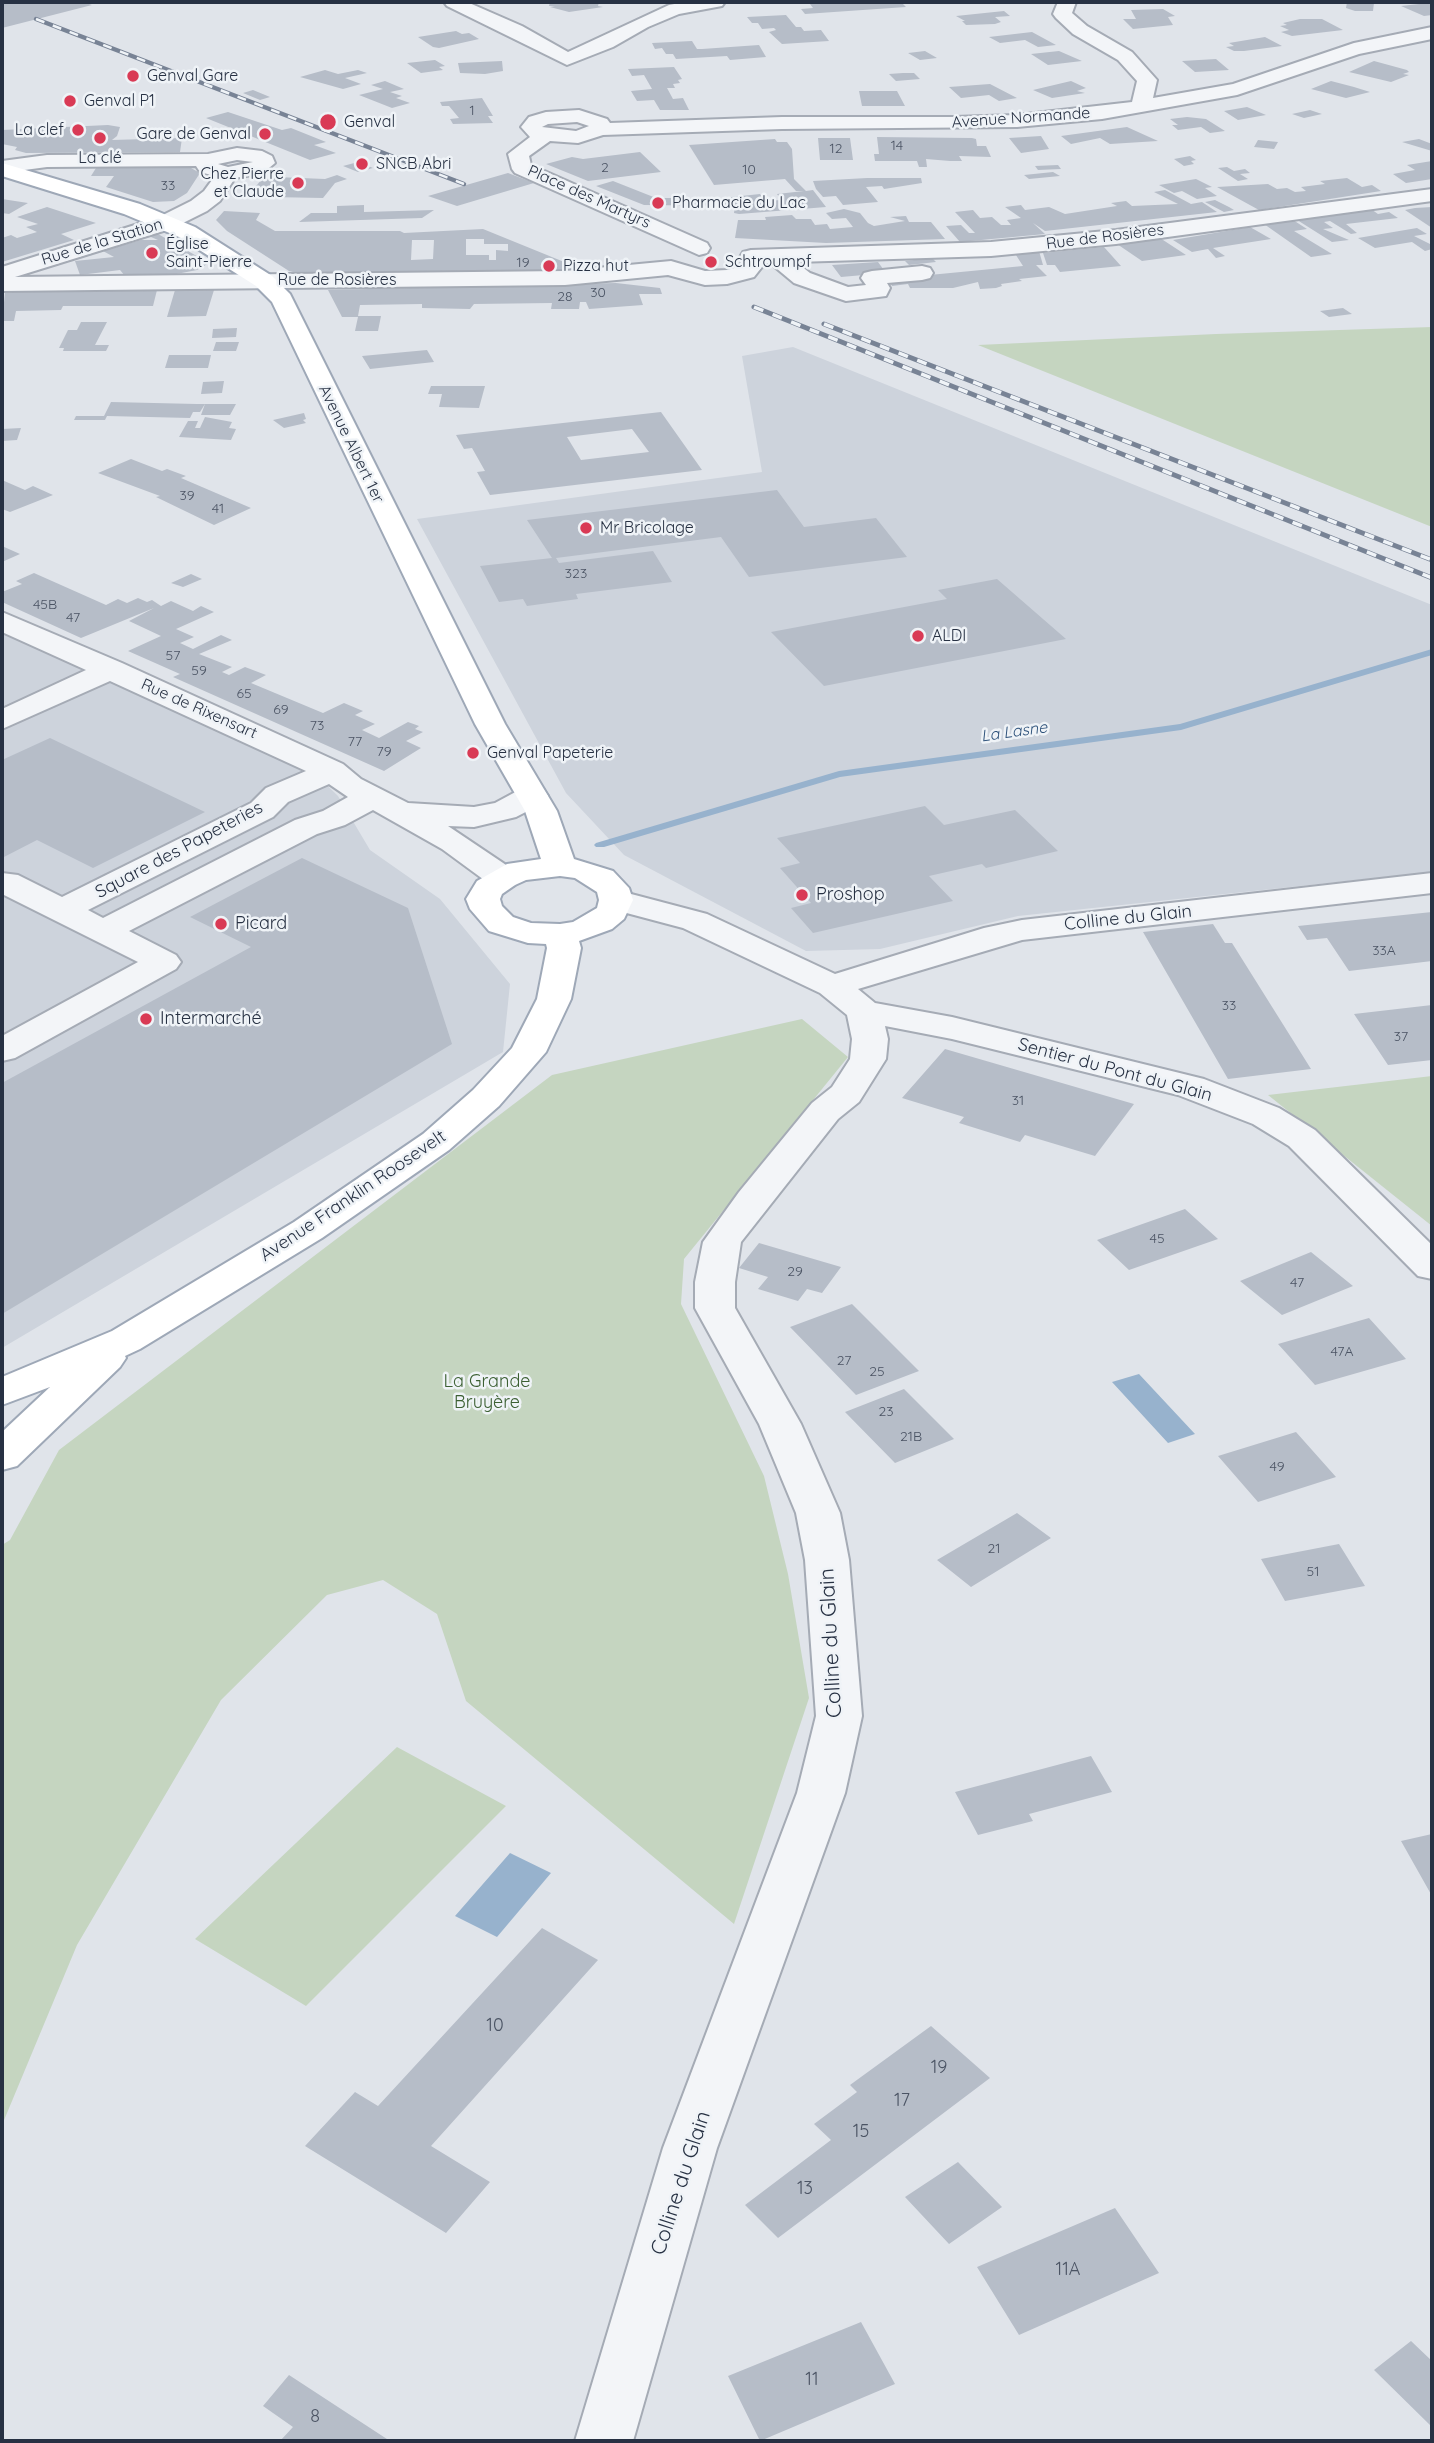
<!DOCTYPE html>
<html>
<head>
<meta charset="utf-8">
<style>
  body { margin:0 }
  #map { position:relative; width:1434px; height:2443px; overflow:hidden; background:#e0e4ea; font-family:Quicksand,sans-serif }
  canvas { display:block }
  .frame { position:absolute; inset:0; border:4px solid #273143; pointer-events:none }
</style>
</head>
<body>
<div id="map">
<canvas width="1434" height="2443"></canvas>
<div class="frame"></div>
</div>
<script>
const ctx = document.querySelector('canvas').getContext('2d');
ctx.lineJoin = 'round';
function fill(path, color) { ctx.fillStyle = color; ctx.fill(path, 'evenodd'); }
const shape = rows => new Path2D(rows.map(r => 'M' + r).join(''));
function trace(path, color, width, dash) { ctx.strokeStyle = color; ctx.lineWidth = width; ctx.lineCap = dash ? 'butt' : 'round'; ctx.setLineDash(dash || []); ctx.stroke(path); }
function write(font, color, halo, rows, align = 'center') {
  ctx.font = font + ' Quicksand,sans-serif'; ctx.lineWidth = 5; ctx.setLineDash([]); ctx.textBaseline = 'middle'; ctx.strokeStyle = halo; ctx.fillStyle = color; for (const [text, x, y, turn = 0] of rows) {
    ctx.save(); ctx.translate(x, y); ctx.rotate((+turn || 0) * Math.PI / 180); ctx.textAlign = isNaN(turn) ? turn : align; if (halo) ctx.strokeText(text, 0, 0); ctx.fillText(text, 0, 0); ctx.restore();
  }
}
fill(shape([
  [793,347,1432,605,1432,872,1018,916,880,949,806,951,624,855,566,793,417,519,762,472,742,356],
  [2,625,300,759,338,796,370,850,440,899,510,984,503,1052,2,1348]
]), '#cdd3dc');
fill(shape([
  [1432,327,1432,527,978,345,1216,334],
  [802,1019,848,1057,684,1259,681,1304,764,1476,788,1574,809,1698,734,1924,466,1701,437,1614,383,1580,327,1595,221,1700,77,1945,2,2125,2,1545,10,1540,59,1450,552,1075],
  [1432,1076,1432,1226,1268,1095],
  [397,1747,506,1806,306,2006,195,1939]
]), '#c5d5c0');
fill(shape([
  [1139,1374,1195,1434,1168,1443,1112,1382],
  [510,1853,551,1873,497,1937,455,1916]
]), '#97b2cd');
fill(shape([
  [1432,649,1432,655,1181,730,840,777,604,847,596,847,594,845,596,843,839,771,1180,724,1432,649]
]), '#97b2cd');
fill(shape([
  [2,2,83,2,92,5,2,28],
  [550,2,599,2,598,6,603,7,569,12,550,7,555,6,549,6],
  [846,2,901,2,906,7,805,14,801,9,813,8,810,4],
  [1347,2,1374,3,1373,11,1355,11,1346,8],
  [1428,3,1432,5,1432,15,1424,16,1401,6],
  [1163,9,1175,16,1168,17,1173,25,1133,29,1123,19,1136,19,1131,10],
  [1004,11,1010,16,995,17,1001,22,995,24,966,25,962,21,965,21,956,16],
  [786,15,796,27,801,27,804,31,821,30,829,41,782,44,769,32,776,30,774,28,762,29,758,23,752,23,747,17],
  [1300,19,1322,19,1343,30,1292,36,1281,32,1289,30,1280,26,1287,25,1283,23],
  [456,31,462,34,469,33,479,39,439,48,433,47,418,37],
  [1032,32,1056,45,1038,47,1025,40,1000,43,989,37],
  [1265,37,1282,46,1244,51,1234,51,1226,47,1234,46,1229,43],
  [692,41,697,49,702,49,759,45,766,57,730,60,727,56,676,59,673,54,666,54,662,48,655,49,652,43],
  [925,51,937,58,920,60,908,53],
  [1059,51,1082,61,1048,65,1031,54],
  [1216,59,1229,70,1195,72,1182,61],
  [435,60,445,66,439,67,443,70,421,73,407,63],
  [502,61,503,71,485,74,460,73,458,63],
  [1374,61,1407,70,1409,72,1403,74,1409,75,1391,82,1349,72],
  [674,67,682,79,678,80,680,83,673,84,675,88,667,88,673,99,683,98,689,110,660,110,654,100,637,101,631,91,652,89,644,75,632,76,628,69],
  [325,70,338,74,358,70,367,73,345,78,361,84,343,89,300,77],
  [903,73,914,73,920,79,896,81,889,74],
  [385,81,404,89,390,92,402,96,396,98,410,103,392,108,359,95,383,89,371,85],
  [1071,81,1086,88,1077,91,1085,93,1052,98,1033,90],
  [1331,81,1354,87,1370,92,1346,98,1311,89],
  [990,84,1017,98,999,101,989,95,961,98,949,87],
  [253,90,270,97,260,100,243,93],
  [859,91,897,91,905,106,862,106],
  [482,98,493,116,488,116,493,123,453,124,450,119,459,118,449,106,442,106,440,102],
  [1247,107,1266,115,1238,120,1224,111],
  [1310,110,1322,114,1304,118,1292,114],
  [228,112,282,130,291,128,326,142,314,145,336,153,310,160,206,118],
  [1187,117,1206,119,1225,131,1210,133,1201,127,1178,130,1172,125,1178,125,1170,119],
  [108,125,120,127,117,136,112,140,182,138,180,152,26,153,15,150,17,147,2,144,2,130],
  [1127,127,1158,141,1110,144,1100,138,1071,144,1061,136],
  [1041,136,1049,149,1021,153,1009,138],
  [877,137,972,138,976,139,977,146,986,146,991,157,959,156,962,161,950,161,926,159,927,167,919,167,917,161,875,161,874,154,879,154],
  [818,138,850,138,853,160,820,160],
  [775,139,777,142,787,142,792,149,794,179,806,191,813,190,826,207,739,214,734,213,735,206,644,205,596,186,613,181,656,198,723,198,760,194,764,201,781,200,777,194,804,191,796,191,785,179,714,185,689,145],
  [1419,139,1432,144,1432,151,1402,142],
  [1258,140,1278,142,1274,149,1254,147],
  [640,152,661,172,588,181,546,164,572,157,583,159],
  [1190,156,1196,160,1191,161,1194,164,1184,166,1174,159],
  [1432,161,1432,179,1406,183,1393,174,1415,170,1407,165],
  [358,162,373,168,358,172,343,166],
  [1058,165,1061,169,1038,170,1035,166],
  [1227,167,1234,171,1245,169,1250,173,1240,174,1248,179,1238,181,1218,168],
  [96,168,191,168,200,173,187,193,174,201,153,202,106,187,114,176,91,176],
  [1053,172,1060,176,1029,179,1024,175],
  [508,173,534,183,457,206,428,196],
  [337,175,347,179,335,183,323,198,271,197,276,191,253,190,261,180,276,177,325,179],
  [867,178,921,178,922,183,884,189,882,186,866,187,878,202,843,205,836,196,823,197,816,189,813,181],
  [1347,178,1362,187,1372,185,1381,191,1259,210,1217,187,1268,184,1277,189,1287,188,1295,192,1306,191,1301,187,1325,184,1320,181],
  [1196,179,1212,187,1205,188,1217,196,1197,199,1182,191,1174,193,1159,185],
  [1165,190,1191,204,1202,202,1217,212,1045,231,1033,223,1045,234,960,242,946,226,961,225,969,233,975,233,955,212,973,210,980,218,992,217,1001,225,1011,225,1007,220,1021,218,1005,207,1021,205,1025,210,1049,207,1065,214,1117,206,1111,203,1126,201,1132,206,1178,204,1154,192],
  [2,199,28,203,9,214,2,213],
  [1215,200,1229,207,1234,210,1224,212,1205,202],
  [364,205,364,212,434,210,422,218,299,222,311,213,337,213,337,206],
  [47,207,96,223,61,234,74,240,2,262,2,238,11,235,17,238,37,232,26,227,38,224,17,217],
  [1368,207,1378,214,1389,212,1398,218,1346,224,1357,233,1351,234,1330,221,1324,222,1333,228,1323,229,1349,240,1332,242,1294,218],
  [1432,207,1432,228,1405,210,1415,208],
  [844,209,860,213,868,223,874,226,905,221,890,217,906,216,909,222,931,222,945,239,826,243,735,238,738,220,766,220,765,217,792,215,796,219,811,219,815,225,827,224,830,229,853,227,846,218,832,219,826,213],
  [224,211,260,213,256,220,275,231,400,231,404,233,483,229,574,266,573,270,552,272,305,275,289,271,227,231,216,220],
  [466,239,484,239,484,244,508,244,508,251,496,250,496,260,489,260,489,255,466,255],
  [412,240,434,240,433,259,411,260],
  [1293,220,1307,229,1294,231,1332,254,1311,257,1264,224],
  [1250,227,1271,239,1213,248,1225,256,1216,258,1208,249,1192,252,1173,240],
  [1417,228,1427,234,1414,236,1432,245,1432,249,1425,251,1412,242,1375,248,1358,238],
  [144,234,158,234,209,263,197,270,166,276,125,276,120,270,80,275,75,261,114,257,103,251,141,240,158,240],
  [1160,238,1186,255,1142,261,1117,244],
  [1104,247,1121,266,1060,272,1055,265,1047,265,1043,253],
  [1039,251,1043,265,1036,265,1047,276,1019,279,1022,281,1001,284,1002,286,996,288,980,289,978,282,953,288,910,288,908,284,892,286,888,279,1023,266,1014,252],
  [932,258,936,262,909,265,905,261],
  [878,262,886,273,841,277,832,265],
  [616,283,660,288,662,294,639,294,643,305,589,309,586,302,580,302,579,309,551,309,552,303,474,304,470,309,422,308,422,304,360,305,358,316,381,316,378,331,355,331,358,317,342,317,328,290],
  [30,290,70,290,69,292,157,290,153,306,63,306,61,310,16,311,14,321,2,321,5,293],
  [175,290,214,290,206,316,167,317],
  [1343,308,1352,314,1329,317,1320,311],
  [81,322,107,322,95,345,109,345,106,351,63,351,64,348,59,348,68,330,77,330],
  [237,328,236,337,212,338,213,329],
  [216,342,239,342,236,351,213,351],
  [427,350,434,362,370,369,362,356],
  [169,355,211,355,208,368,165,368],
  [224,381,222,393,201,394,203,382],
  [431,386,485,386,479,408,439,407,442,394,428,394],
  [111,402,197,404,205,404,200,412,193,412,190,418,107,416,105,420,74,420,76,416,104,416],
  [205,404,236,404,230,415,201,415],
  [661,412,702,470,490,495,477,472,485,471,472,448,464,449,456,435],
  [632,429,649,452,581,460,567,437],
  [304,413,306,419,303,420,306,423,284,428,273,420],
  [205,417,232,422,229,428,236,429,231,440,179,437,188,421,198,421,195,428,200,428],
  [21,428,17,440,2,441,2,429],
  [131,459,162,471,167,469,186,476,181,478,251,508,214,525,156,497,160,496,98,473],
  [2,480,25,490,33,486,53,495,10,512,2,509],
  [777,490,804,527,876,518,907,557,749,577,721,537,556,558,559,563,653,551,672,582,576,594,578,599,527,606,523,599,499,602,480,566,552,558,527,520],
  [2,546,20,554,2,562],
  [34,573,106,605,118,599,127,603,138,598,147,602,152,600,161,606,171,601,193,611,201,606,214,612,176,629,194,637,180,643,193,649,221,635,232,640,199,654,232,667,222,672,229,675,245,667,266,675,251,683,323,713,344,703,363,711,355,715,375,724,362,730,379,738,408,722,419,726,415,729,423,732,406,741,421,748,384,771,173,677,180,674,128,651,161,636,129,621,154,608,81,638,2,602,2,592,22,584,16,581],
  [191,574,202,579,183,587,171,583],
  [997,579,1066,639,824,686,771,632,947,599,938,590],
  [50,738,205,812,93,868,37,840,2,858,2,760],
  [925,806,944,825,1015,810,1058,851,986,868,982,864,929,876,953,901,813,933,791,908,811,903,780,868,800,863,777,838],
  [302,858,408,908,452,1044,2,1314,2,1083,251,947,190,917],
  [1432,912,1432,961,1349,971,1327,938,1307,940,1298,926],
  [1213,924,1225,943,1232,943,1311,1069,1228,1079,1143,932],
  [1432,1005,1432,1060,1388,1065,1354,1014],
  [945,1049,1134,1104,1095,1156,1025,1135,1020,1142,959,1123,964,1117,902,1098],
  [1185,1209,1218,1239,1129,1270,1097,1240],
  [759,1243,841,1267,822,1293,807,1289,798,1301,758,1289,768,1277,739,1268],
  [1311,1252,1353,1286,1282,1315,1240,1281],
  [852,1304,919,1371,856,1395,790,1327],
  [1369,1318,1406,1359,1315,1385,1278,1344],
  [904,1389,954,1439,895,1463,845,1412],
  [1296,1432,1336,1477,1258,1502,1218,1456],
  [1017,1513,1051,1538,971,1587,937,1560],
  [1339,1544,1365,1586,1285,1601,1261,1559],
  [1091,1756,1112,1792,1029,1814,1033,1821,978,1835,955,1792],
  [1432,1834,1432,1896,1401,1841],
  [542,1928,598,1960,431,2146,490,2182,446,2233,305,2146,355,2092,378,2106],
  [931,2026,990,2078,778,2238,745,2205,831,2140,814,2124,857,2092,850,2085],
  [958,2162,1002,2207,949,2244,905,2197],
  [1115,2208,1159,2273,1019,2335,977,2267],
  [861,2322,895,2384,760,2441,728,2376],
  [1411,2341,1432,2361,1432,2427,1374,2370],
  [289,2375,390,2441,280,2441,293,2427,263,2406]
]), '#b6bdc8');
const minor = shape([
  [444,2,467,2,522,26,568,52,669,5,685,2,725,2,722,6,679,14,648,27,613,47,567,65,447,6,444,2],
  [1058,2,1076,2,1072,13,1087,26,1132,52,1157,80,1153,98,1233,84,1354,43,1432,27,1432,39,1359,54,1237,95,1102,119,1017,127,782,129,603,135,578,143,550,141,529,156,531,165,707,243,710,248,707,253,699,255,515,173,512,169,508,154,530,137,521,127,529,117,546,112,579,110,607,119,610,123,782,117,954,117,1017,115,1132,102,1137,81,1118,60,1073,34,1056,18,1053,14,1058,2],
  [577,122,589,126,576,131,542,127,548,124,577,122],
  [237,148,262,151,272,156,275,163,263,173,235,178,220,201,207,211,173,228,15,277,565,271,671,261,705,271,727,270,738,267,742,263,740,257,743,252,751,250,991,242,1116,230,1432,189,1432,201,1116,244,991,256,796,262,810,273,848,287,866,285,861,278,864,273,872,271,922,266,930,268,933,273,930,278,922,280,887,283,890,288,886,296,846,301,794,283,770,263,765,263,754,277,727,284,705,285,668,275,565,285,2,291,2,267,157,218,191,201,204,191,215,176,200,172,196,166,47,167,2,173,2,161,47,155,208,154,237,148],
  [237,160,253,162,228,167,218,164,237,160],
  [2,612,122,663,343,764,361,779,408,803,474,807,495,803,521,789,532,787,543,789,548,796,543,803,516,817,474,827,448,826,515,871,519,878,515,885,503,888,491,885,442,849,373,810,345,825,317,834,129,931,176,955,181,962,176,969,15,1058,2,1061,2,1036,138,962,2,894,2,873,18,875,62,897,251,803,266,788,306,771,110,681,2,729,2,709,86,670,2,632,2,612],
  [329,784,348,797,323,811,295,820,103,918,88,910,273,817,288,802,329,784],
  [1432,873,1432,893,1022,940,858,989,875,1003,952,1017,1204,1079,1279,1108,1315,1130,1432,1245,1432,1279,1418,1276,1289,1146,1253,1124,1178,1095,952,1039,885,1026,888,1039,886,1059,859,1102,838,1119,741,1242,735,1282,735,1308,801,1424,840,1513,849,1560,862,1716,845,1793,717,2148,633,2441,575,2441,663,2148,797,1793,816,1716,805,1560,796,1513,759,1424,695,1308,695,1282,703,1242,739,1192,812,1103,832,1087,850,1059,852,1039,847,1015,820,993,683,928,604,907,599,900,604,893,616,890,707,914,835,974,984,928,1022,920,1432,873]
]);
const major = shape([
  [2,163,140,204,195,227,272,276,290,294,505,724,557,811,574,859,613,871,629,888,633,900,624,919,612,929,579,941,581,948,571,999,546,1052,499,1106,449,1150,322,1238,140,1349,125,1356,126,1358,120,1367,17,1466,2,1470,2,1432,50,1387,2,1405,2,1377,112,1331,294,1222,423,1134,473,1090,512,1048,537,999,547,948,546,944,528,943,489,931,470,909,466,899,477,881,507,864,541,859,525,811,475,724,272,302,256,286,179,237,124,214,2,176,2,163],
  [560,876,575,878,597,892,599,900,597,908,573,922,560,924,531,923,513,917,502,906,500,899,502,894,515,885,526,880,560,876]
]);
trace(minor, '#a5abb5', 4);
trace(major, '#9ea8b7', 4);
fill(minor, '#f3f5f8');
fill(major, '#fff');
const railFar1 = shape([
  [36,19,464,184]
]);
const rail = shape([
  [754,307,1432,578],
  [824,324,1432,560]
]);
trace(railFar1, '#788395', 4.5);
trace(rail, '#788395', 5);
trace(railFar1, '#eff3f7', 2.5, [9]);
trace(rail, '#eff3f7', 3.5, [10]);
for (const [x, y, r, color] of [
  [133,76,7,"#d93a55"],
  [70,101,7,"#d93a55"],
  [328,122,9,"#d93a55"],
  [78,130,7,"#d93a55"],
  [265,134,7,"#d93a55"],
  [100,138,7,"#d93a55"],
  [362,164,7,"#d93a55"],
  [298,183,7,"#d93a55"],
  [658,203,7,"#d93a55"],
  [152,253,7,"#d93a55"],
  [711,262,7,"#d93a55"],
  [549,266,7,"#d93a55"],
  [586,528,7,"#d93a55"],
  [918,636,7,"#d93a55"],
  [473,753,7,"#d93a55"],
  [802,895,7,"#d93a55"],
  [221,924,7,"#d93a55"],
  [146,1019,7,"#d93a55"]
]) { const dot = new Path2D(); dot.arc(x, y, r, 0, 2 * Math.PI); ctx.fillStyle = color; ctx.fill(dot); trace(dot, '#eff3f7', 2.5); }
write('14px', '#4b5464', null, [
  ["1",472,111],
  ["14",897,146],
  ["12",836,149],
  ["2",605,168],
  ["10",749,170],
  ["33",168,186],
  ["19",523,263],
  ["30",598,293],
  ["28",565,297],
  ["39",187,496],
  ["41",218,509],
  ["323",576,574],
  ["45B",45,605],
  ["47",73,618],
  ["57",173,656],
  ["59",199,671],
  ["65",244,694],
  ["69",281,710],
  ["73",317,726],
  ["77",355,742],
  ["79",384,752],
  ["33A",1384,951],
  ["33",1229,1006],
  ["37",1401,1037],
  ["31",1018,1101],
  ["45",1157,1239],
  ["29",795,1272],
  ["47",1297,1283],
  ["47A",1342,1352],
  ["27",844,1361],
  ["25",877,1372],
  ["23",886,1412],
  ["21B",911,1437],
  ["49",1277,1467],
  ["21",994,1549],
  ["51",1313,1572]
]);
write('16px', '#273143', '#eff3f7', [
  ["Genval Gare",147,76],
  ["Genval P1",84,101],
  ["Genval",344,122],
  ["La clef",64,130,"right"],
  ["Gare de Genval",251,134,"right"],
  ["La clé",100,158,"center"],
  ["SNCB Abri",376,164],
  ["Chez Pierre",284,174,"right"],
  ["et Claude",284,192,"right"],
  ["Pharmacie du Lac",672,203],
  ["Église",166,244],
  ["Saint-Pierre",166,262],
  ["Schtroumpf",725,262],
  ["Pizza hut",563,266],
  ["Mr Bricolage",600,528],
  ["ALDI",932,636],
  ["Genval Papeterie",487,753]
], 'left');
write('16px', '#273143', '#eff3f7', [
  ["Avenue Normande",1021,118,-4],
  ["Place des Martyrs",589,197,24],
  ["Rue de Rosières",1105,237,-7],
  ["Rue de la Station",102,242,-17],
  ["Rue de Rosières",337,280],
  ["Avenue Albert 1er",351,444,64],
  ["Rue de Rixensart",199,709,24]
]);
write('italic 16px', '#2d517a', '#eff3f7', [
  ["La Lasne",1014,732,-8]
]);
write('18px', '#273143', '#eff3f7', [
  ["Square des Papeteries",179,850,-28],
  ["Colline du Glain",1128,918,-6],
  ["Sentier du Pont du Glain",1115,1070,15],
  ["Avenue Franklin Roosevelt",353,1196,-34]
]);
write('18px', '#273143', '#eff3f7', [
  ["Proshop",816,895],
  ["Picard",235,924],
  ["Intermarché",160,1019]
], 'left');
write('18px', '#3c6033', '#eff3f7', [
  ["La Grande",487,1382],
  ["Bruyère",487,1403]
]);
write('18px', '#4b5464', null, [
  ["10",495,2026],
  ["19",939,2068],
  ["17",902,2101],
  ["15",861,2132],
  ["13",805,2189],
  ["11A",1068,2270],
  ["11",812,2380],
  ["8",315,2417]
]);
write('21px', '#273143', '#eff3f7', [
  ["Colline du Glain",831,1643,-93],
  ["Colline du Glain",681,2183,-72]
]);
</script>
</body>
</html>
